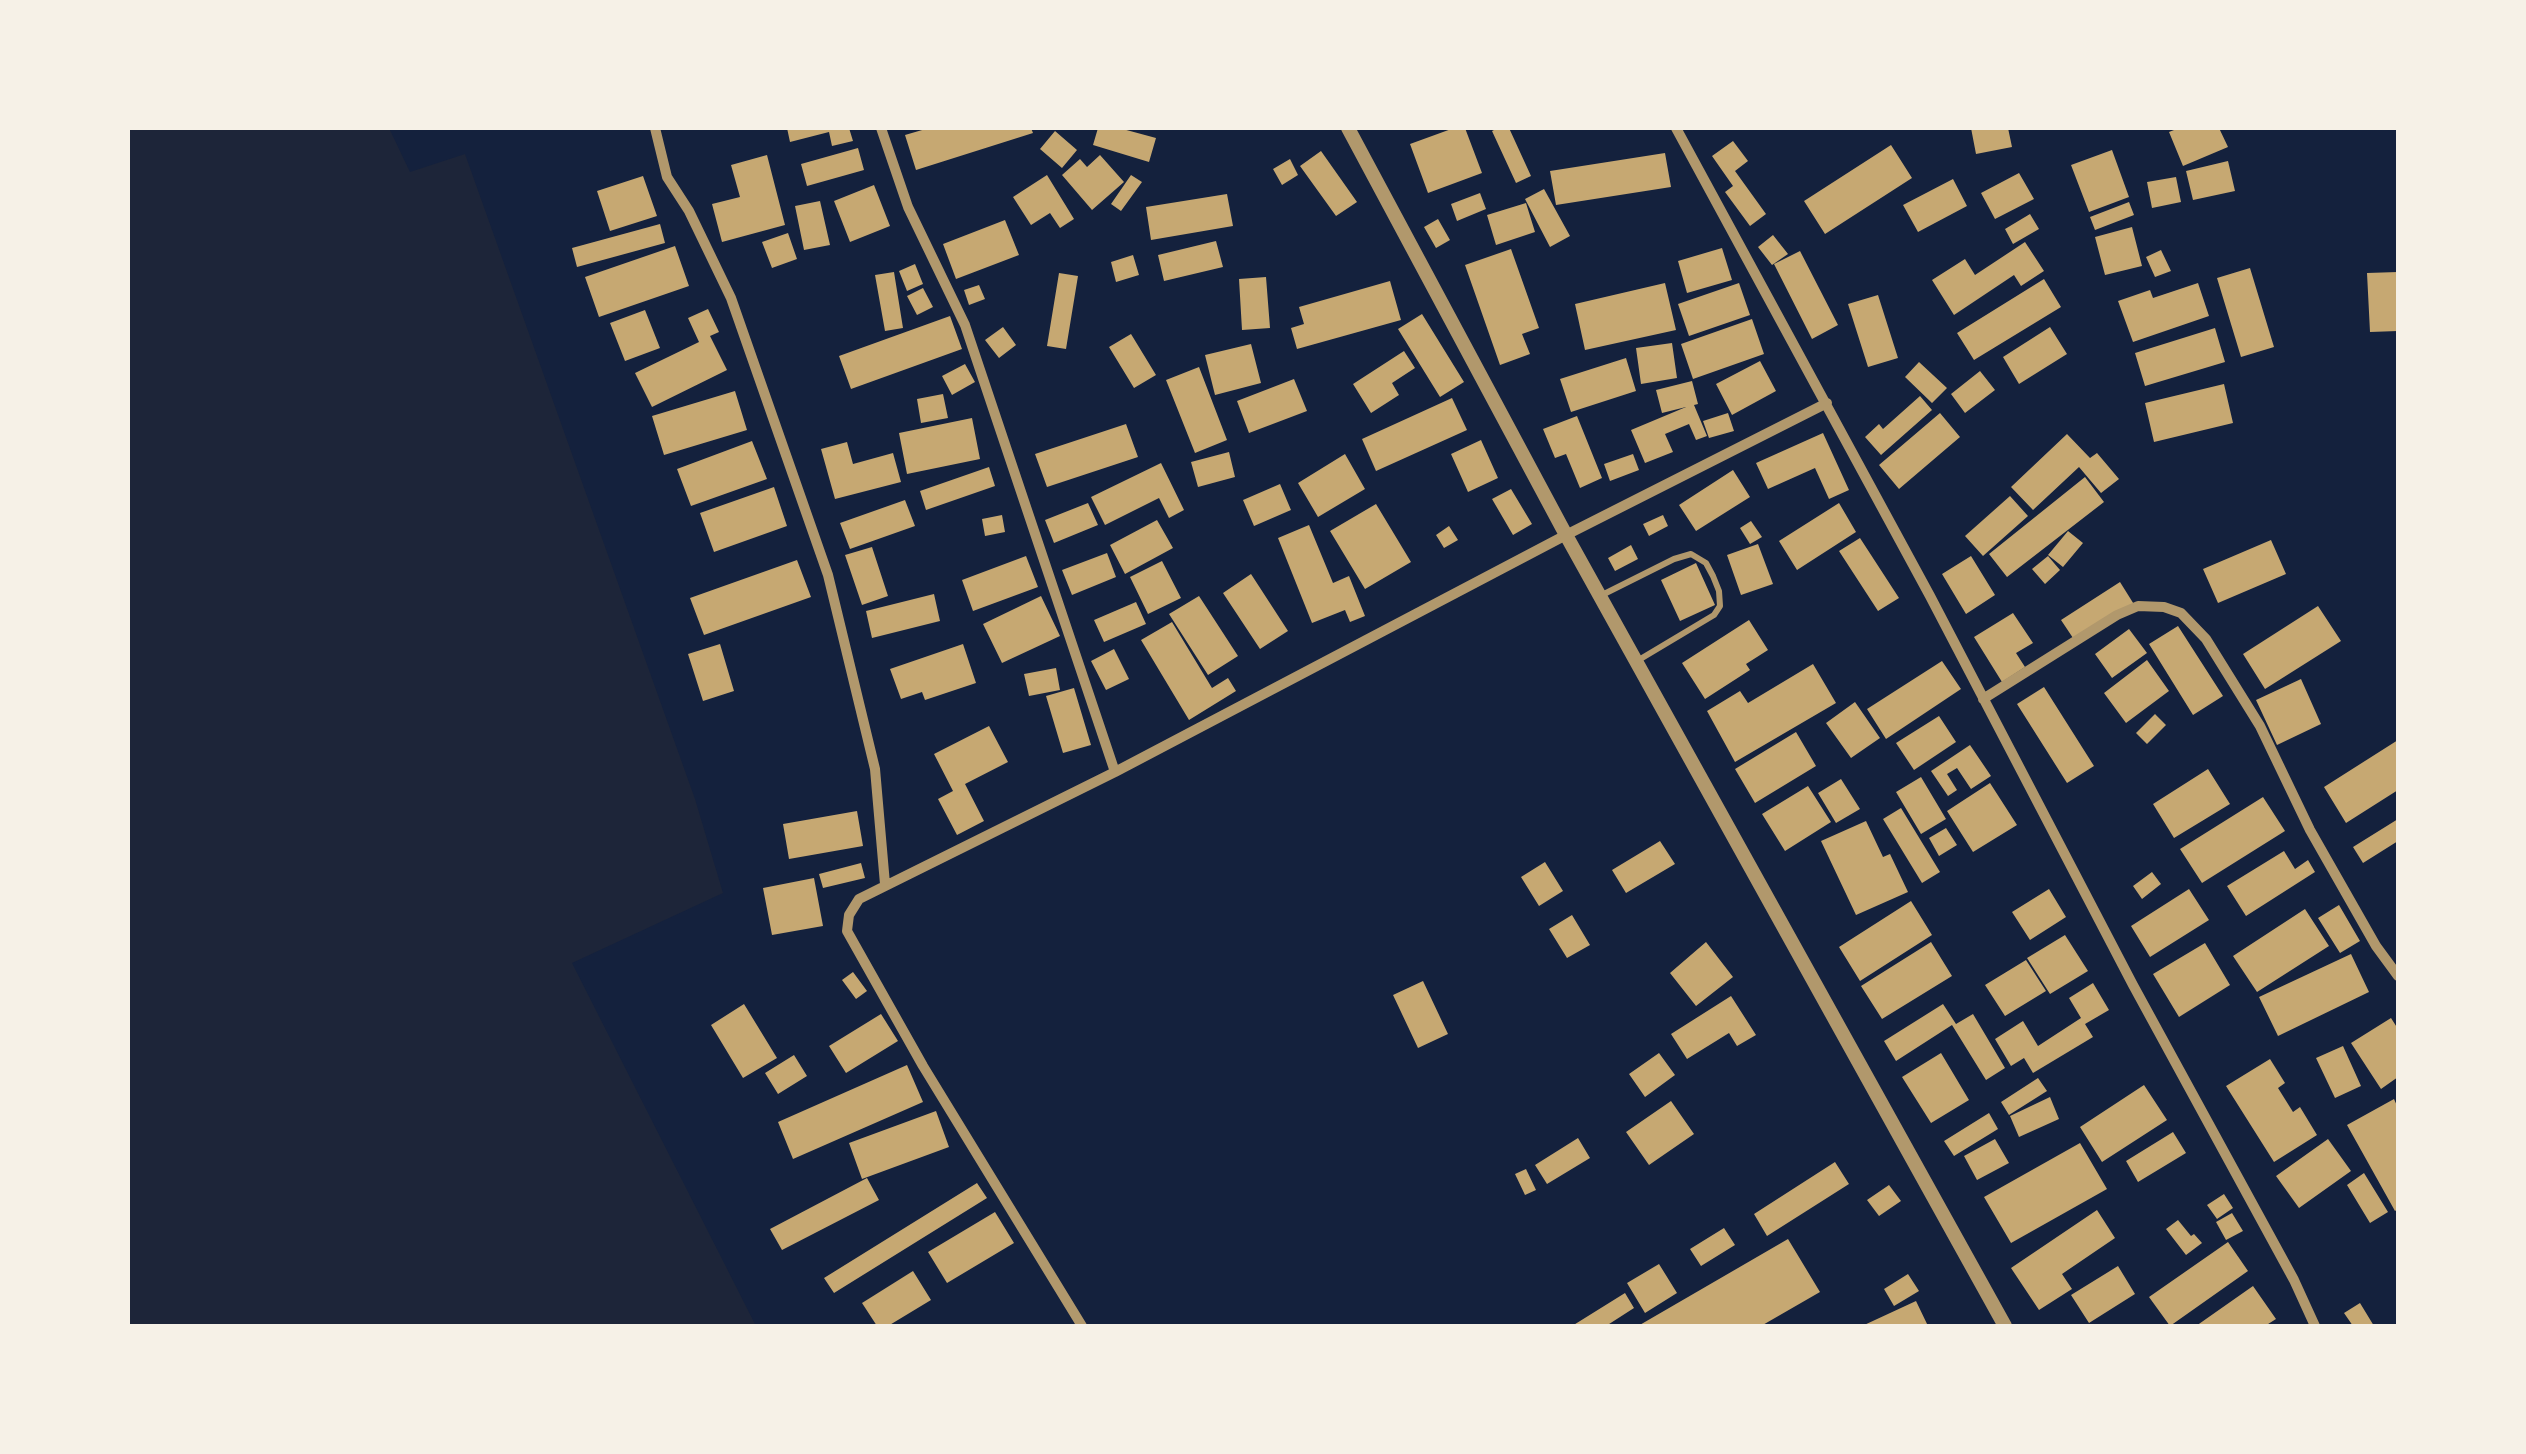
<!DOCTYPE html>
<html>
<head>
<meta charset="utf-8">
<style>
  body { margin:0 }
  #map { position:relative; width:2526px; height:1454px; overflow:hidden; background:#14213d; font-family:"Alegreya Sans",sans-serif }
  canvas { display:block }
  .frame { position:absolute; inset:0; border:130px solid #f6f1e7; pointer-events:none }
</style>
</head>
<body>
<div id="map">
<canvas width="2526" height="1454"></canvas>
<div class="frame"></div>
</div>
<script>
const ctx = document.querySelector('canvas').getContext('2d');
ctx.lineJoin = 'round';
function fill(path, color) { ctx.fillStyle = color; ctx.fill(path, 'evenodd'); }
const shape = rows => new Path2D(rows.map(r => 'M' + r).join(''));
function trace(path, color, width, dash) { ctx.strokeStyle = color; ctx.lineWidth = width; ctx.lineCap = dash ? 'butt' : 'round'; ctx.setLineDash(dash || []); ctx.stroke(path); }
fill(shape([
  [128,128,389,128,410,172,465,154,695,799,723,893,572,963,756,1326,128,1326]
]), '#1d2539');
fill(shape([
  [787,128,849,128,853,141,832,146,829,132,790,142],
  [929,128,1031,128,1033,133,916,170,905,135],
  [1098,128,1119,128,1156,138,1149,162,1093,145],
  [1454,128,1465,128,1482,173,1428,193,1410,144],
  [1498,128,1509,128,1531,176,1516,183,1492,131],
  [1971,128,2008,128,2012,147,1976,154],
  [2179,128,2219,128,2228,147,2183,166,2169,132],
  [1055,131,1077,150,1062,168,1040,149],
  [1733,141,1748,161,1735,171,1766,214,1750,226,1725,192,1733,186,1712,156],
  [1891,145,1912,178,1825,234,1804,201],
  [858,148,864,170,807,186,801,164],
  [2112,150,2129,197,2089,212,2071,165],
  [1321,151,1357,202,1336,216,1300,166],
  [1665,153,1671,187,1556,205,1550,171],
  [767,155,785,225,722,242,712,204,740,197,731,165],
  [1100,155,1124,182,1092,210,1062,175,1080,159,1087,167],
  [1290,159,1298,175,1282,185,1273,169],
  [2228,161,2235,191,2193,200,2186,171],
  [2019,173,2034,199,1995,219,1981,193],
  [1047,175,1074,219,1060,228,1050,213,1031,225,1013,197],
  [1131,175,1142,182,1121,211,1111,204],
  [643,176,657,216,610,231,597,191],
  [2176,177,2181,202,2152,208,2147,182],
  [1953,179,1967,206,1918,232,1903,205],
  [874,185,890,226,850,242,834,201],
  [1544,189,1570,236,1550,247,1525,199],
  [1480,193,1486,209,1457,221,1451,204],
  [1227,194,1233,226,1151,240,1146,207],
  [820,201,830,245,804,250,795,206],
  [2129,202,2134,215,2095,230,2090,217],
  [1526,203,1535,232,1496,245,1487,215],
  [2030,214,2039,229,2013,244,2005,229],
  [1438,219,1450,240,1436,248,1424,227],
  [1005,220,1019,255,956,279,943,244],
  [660,224,665,243,577,267,572,248],
  [2132,227,2142,266,2105,275,2095,237],
  [788,233,797,259,772,268,762,242],
  [1773,235,1788,254,1772,265,1758,247],
  [1216,241,1223,267,1164,281,1158,255],
  [2025,242,2044,271,2021,286,2014,275,1954,315,1932,280,1965,259,1975,275],
  [675,246,689,286,599,317,585,277],
  [1722,248,1732,280,1687,293,1678,261],
  [1511,249,1539,328,1522,334,1530,354,1500,365,1465,265],
  [2161,250,2171,271,2155,277,2146,257],
  [1800,251,1838,325,1812,339,1774,264],
  [1133,255,1139,275,1116,282,1111,262],
  [915,264,923,284,907,291,899,271],
  [2250,268,2274,347,2241,357,2217,278],
  [894,272,903,328,885,331,875,275],
  [2398,272,2398,331,2370,332,2367,273],
  [1059,273,1078,276,1066,349,1047,346],
  [1266,277,1270,328,1242,330,1239,279],
  [2044,279,2061,307,1974,360,1957,333],
  [1390,281,1401,320,1297,349,1291,328,1304,324,1299,307],
  [1665,283,1676,330,1585,350,1575,304],
  [1739,283,1750,315,1689,336,1678,304],
  [2198,283,2209,316,2133,342,2118,301,2150,290,2153,298],
  [979,285,985,299,969,305,964,290],
  [923,288,933,307,917,315,907,296],
  [1878,295,1898,358,1868,367,1848,304],
  [708,309,719,332,710,336,727,370,652,407,635,373,699,342,688,318],
  [645,310,660,348,625,361,610,323],
  [1422,314,1464,382,1440,397,1398,329],
  [950,316,962,349,851,389,839,356],
  [1752,319,1764,354,1693,379,1681,344],
  [1003,327,1016,345,999,358,985,340],
  [2050,327,2067,354,2019,384,2003,357],
  [2215,328,2225,362,2145,386,2135,353],
  [1131,334,1156,375,1134,388,1109,347],
  [1672,343,1677,378,1641,384,1636,348],
  [1251,344,1261,383,1215,395,1205,355],
  [1404,351,1415,368,1392,383,1399,395,1371,413,1353,384],
  [1626,358,1636,391,1571,412,1560,379],
  [1760,361,1776,391,1732,415,1716,384],
  [1919,362,1947,388,1932,403,1905,377],
  [965,364,975,382,952,395,942,376],
  [1199,367,1227,440,1195,453,1166,380],
  [1980,371,1995,390,1965,413,1951,394],
  [1294,379,1307,411,1249,433,1237,401],
  [1692,381,1698,404,1694,405,1707,436,1696,440,1689,424,1665,434,1673,452,1645,463,1631,430,1686,407,1662,413,1656,390],
  [2224,384,2233,423,2154,442,2145,403],
  [735,391,747,430,664,455,652,416],
  [943,394,948,418,921,423,917,399],
  [1920,396,1932,410,1881,455,1865,437,1879,424,1883,429],
  [1452,398,1467,430,1376,471,1362,439],
  [1728,413,1734,431,1709,438,1703,421],
  [1940,413,1960,437,1899,489,1879,465],
  [1577,416,1602,478,1580,488,1566,454,1555,458,1543,429],
  [972,418,980,459,907,474,899,433],
  [1126,424,1138,457,1047,487,1035,454],
  [1823,433,1849,490,1829,499,1815,468,1768,489,1756,463],
  [2067,434,2090,458,2097,453,2119,479,2101,493,2079,467,2033,510,2011,487],
  [1481,440,1498,478,1468,492,1451,454],
  [752,441,767,479,691,506,677,469],
  [847,442,853,464,893,453,901,482,835,499,821,449],
  [1229,452,1235,477,1198,487,1191,462],
  [1345,454,1365,489,1318,517,1298,483],
  [1633,454,1639,470,1610,481,1604,464],
  [1161,463,1184,510,1169,518,1159,498,1105,525,1091,497],
  [989,467,995,486,926,510,920,491],
  [1733,470,1750,497,1696,531,1679,505],
  [2085,477,2104,502,2007,577,1989,554],
  [1280,484,1291,510,1254,526,1243,500],
  [774,487,787,526,714,552,700,513],
  [1511,489,1532,524,1513,535,1492,499],
  [2010,496,2028,516,1983,556,1965,536],
  [905,500,915,526,850,549,840,523],
  [1088,503,1098,525,1054,543,1045,520],
  [1839,503,1856,532,1797,570,1779,541],
  [1376,504,1411,562,1365,589,1330,531],
  [1002,515,1005,532,985,536,982,519],
  [1663,515,1668,526,1649,536,1643,524],
  [1157,520,1173,548,1125,574,1110,545],
  [1751,521,1762,537,1750,544,1740,528],
  [1309,525,1333,583,1349,576,1365,616,1350,622,1345,610,1312,623,1278,538],
  [1449,526,1458,540,1444,548,1436,535],
  [2068,531,2083,543,2063,567,2048,555],
  [1860,538,1899,598,1878,611,1839,551],
  [2271,540,2286,574,2218,603,2203,569],
  [1758,544,1773,584,1741,595,1727,555],
  [1631,545,1638,559,1615,571,1608,558],
  [872,547,888,596,862,605,845,555],
  [1107,553,1116,577,1072,595,1062,570],
  [1026,556,1038,587,973,611,962,580],
  [1971,556,1995,595,1966,614,1942,574],
  [2048,556,2060,570,2045,584,2032,569],
  [797,560,811,597,704,635,690,598],
  [1162,561,1181,598,1148,614,1130,577],
  [1696,563,1715,605,1680,621,1661,580],
  [1251,574,1288,631,1260,649,1223,593],
  [2120,582,2135,606,2077,644,2061,620],
  [934,594,940,621,872,638,866,611],
  [1041,596,1060,636,1002,663,983,624],
  [1199,596,1238,656,1208,675,1169,614],
  [1136,602,1146,624,1104,642,1094,620],
  [2318,606,2341,641,2265,689,2243,654],
  [2013,613,2033,643,2016,653,2025,667,2002,682,1974,637],
  [1749,620,1768,650,1746,664,1750,670,1705,699,1682,663],
  [1172,622,1212,688,1228,678,1236,691,1189,720,1141,640],
  [2178,626,2223,696,2193,715,2149,644],
  [2129,629,2147,653,2112,678,2095,654],
  [720,644,734,691,703,701,688,654],
  [963,644,976,683,925,700,922,692,901,699,890,669],
  [1114,649,1129,679,1106,690,1091,661],
  [2147,660,2169,691,2126,723,2104,693],
  [1942,661,1961,689,1886,739,1867,709],
  [1813,664,1836,703,1735,762,1707,711,1740,691,1748,703],
  [1056,668,1060,690,1029,696,1024,674],
  [2301,679,2321,724,2277,745,2256,700],
  [2044,687,2094,766,2067,783,2017,704],
  [1074,688,1091,745,1063,753,1046,696],
  [1855,702,1880,738,1851,758,1826,723],
  [2155,714,2166,725,2147,744,2136,733],
  [1939,716,1956,742,1914,770,1896,743],
  [989,726,1008,762,965,784,984,821,957,835,938,799,953,791,934,754],
  [1796,732,1816,766,1755,803,1735,769],
  [2398,740,2398,790,2346,823,2324,787],
  [1970,745,1991,776,1971,789,1957,768,1947,774,1957,790,1948,796,1931,771],
  [2208,769,2230,804,2174,838,2153,804],
  [1921,777,1946,819,1921,834,1896,792],
  [1841,779,1860,809,1836,823,1818,793],
  [1990,783,2017,825,1973,852,1947,811],
  [1808,786,1831,822,1785,851,1762,814],
  [2263,797,2285,831,2202,883,2180,849],
  [1901,808,1940,872,1922,883,1883,819],
  [857,811,863,846,789,859,783,824],
  [2398,819,2398,841,2363,863,2353,847],
  [1866,821,1883,857,1890,854,1908,892,1856,915,1821,841],
  [1946,828,1957,845,1939,856,1929,838],
  [1660,841,1675,864,1626,893,1612,870],
  [2284,851,2295,869,2308,860,2315,872,2246,916,2227,886],
  [1545,862,1563,891,1539,906,1521,877],
  [861,863,865,878,823,888,819,874],
  [2152,872,2161,884,2142,899,2133,886],
  [814,878,823,926,772,935,763,888],
  [2049,889,2066,917,2030,940,2012,912],
  [2189,889,2209,920,2150,957,2131,926],
  [1911,901,1932,935,1860,981,1839,947],
  [2339,905,2360,941,2340,953,2318,918],
  [2305,909,2329,946,2257,992,2233,956],
  [1572,915,1590,945,1567,958,1549,929],
  [2065,935,2088,971,2050,994,2027,958],
  [1706,942,1733,977,1696,1006,1670,973],
  [1931,942,1952,976,1882,1019,1861,986],
  [2205,943,2230,985,2179,1017,2153,974],
  [2351,954,2369,992,2278,1036,2259,997],
  [2026,960,2046,991,2005,1016,1985,985],
  [853,972,867,991,856,999,842,980],
  [1423,981,1448,1034,1418,1048,1393,995],
  [2093,983,2109,1010,2085,1024,2093,1037,2033,1073,2024,1058,2011,1066,1995,1039,2023,1021,2038,1046,2081,1018,2069,998],
  [1731,996,1756,1035,1737,1046,1729,1033,1687,1059,1671,1034],
  [744,1004,777,1058,743,1078,711,1025],
  [1943,1004,1956,1024,1973,1014,2005,1068,1986,1080,1952,1025,1896,1061,1884,1041],
  [881,1014,898,1041,846,1073,829,1046],
  [2391,1018,2398,1029,2398,1077,2381,1089,2351,1043],
  [2343,1046,2361,1086,2335,1098,2316,1058],
  [1659,1053,1675,1075,1645,1097,1629,1074],
  [1941,1053,1969,1100,1931,1123,1902,1077],
  [794,1055,807,1076,778,1094,765,1073],
  [2270,1059,2285,1083,2278,1088,2293,1112,2300,1107,2317,1135,2274,1162,2226,1086],
  [907,1065,923,1102,793,1159,778,1122],
  [2038,1078,2047,1091,2009,1115,2001,1102],
  [2144,1085,2167,1120,2102,1162,2080,1127],
  [2050,1097,2059,1119,2019,1137,2010,1116],
  [2394,1099,2398,1108,2398,1209,2395,1211,2347,1125],
  [1671,1101,1694,1134,1649,1165,1626,1132],
  [936,1111,949,1147,862,1179,849,1143],
  [1989,1113,1998,1129,1954,1156,1944,1141],
  [2173,1132,2186,1153,2138,1182,2126,1161],
  [1578,1138,1590,1158,1547,1184,1535,1165],
  [1995,1139,2009,1163,1977,1180,1964,1156],
  [2328,1139,2351,1171,2299,1208,2276,1176],
  [2080,1143,2107,1189,2011,1243,1984,1197],
  [1835,1162,1849,1184,1767,1236,1754,1214],
  [1526,1169,1536,1190,1525,1195,1515,1174],
  [2364,1173,2388,1212,2370,1223,2347,1185],
  [867,1178,879,1200,782,1250,770,1229],
  [977,1183,987,1198,834,1293,824,1278],
  [1889,1185,1901,1201,1879,1216,1867,1200],
  [2224,1194,2233,1208,2217,1219,2207,1205],
  [2097,1210,2115,1238,2062,1274,2072,1289,2039,1310,2011,1268],
  [995,1212,1014,1243,947,1283,928,1252],
  [2232,1213,2243,1231,2226,1240,2216,1222],
  [2178,1220,2191,1236,2194,1234,2202,1243,2186,1255,2166,1229],
  [1724,1228,1735,1245,1701,1266,1690,1249],
  [1788,1239,1820,1292,1761,1326,1638,1326],
  [2228,1242,2248,1271,2170,1326,2149,1297],
  [1659,1264,1677,1293,1645,1313,1627,1283],
  [2118,1266,2135,1294,2089,1323,2071,1295],
  [913,1271,931,1300,888,1326,877,1326,862,1303],
  [1908,1274,1919,1291,1894,1306,1884,1289],
  [2253,1286,2276,1319,2265,1326,2196,1326],
  [1625,1293,1634,1308,1606,1326,1572,1326],
  [1916,1301,1928,1326,1862,1326],
  [2360,1303,2374,1326,2353,1326,2344,1313]
]), '#c6a872');
trace(shape([
  [1602,595,1674,559,1691,554,1706,563,1713,576,1719,591,1720,606,1714,615,1637,661]
]), '#b1986c', 6);
trace(shape([
  [655,128,667,177,689,211,731,298,828,575,875,769,885,884],
  [881,128,908,207,965,325,1115,772],
  [1676,128,1930,596,2133,985,2294,1280,2315,1326],
  [1983,699,2117,615,2138,606,2164,607,2181,613,2206,639,2260,726,2310,830,2376,946,2398,976],
  [1082,1326,923,1066,847,931,849,915,859,899,1115,772,1566,535,1827,403]
]), '#b1986c', 10);
trace(shape([
  [1348,128,1566,535,2005,1326]
]), '#b1986c', 14);
</script>
</body>
</html>
